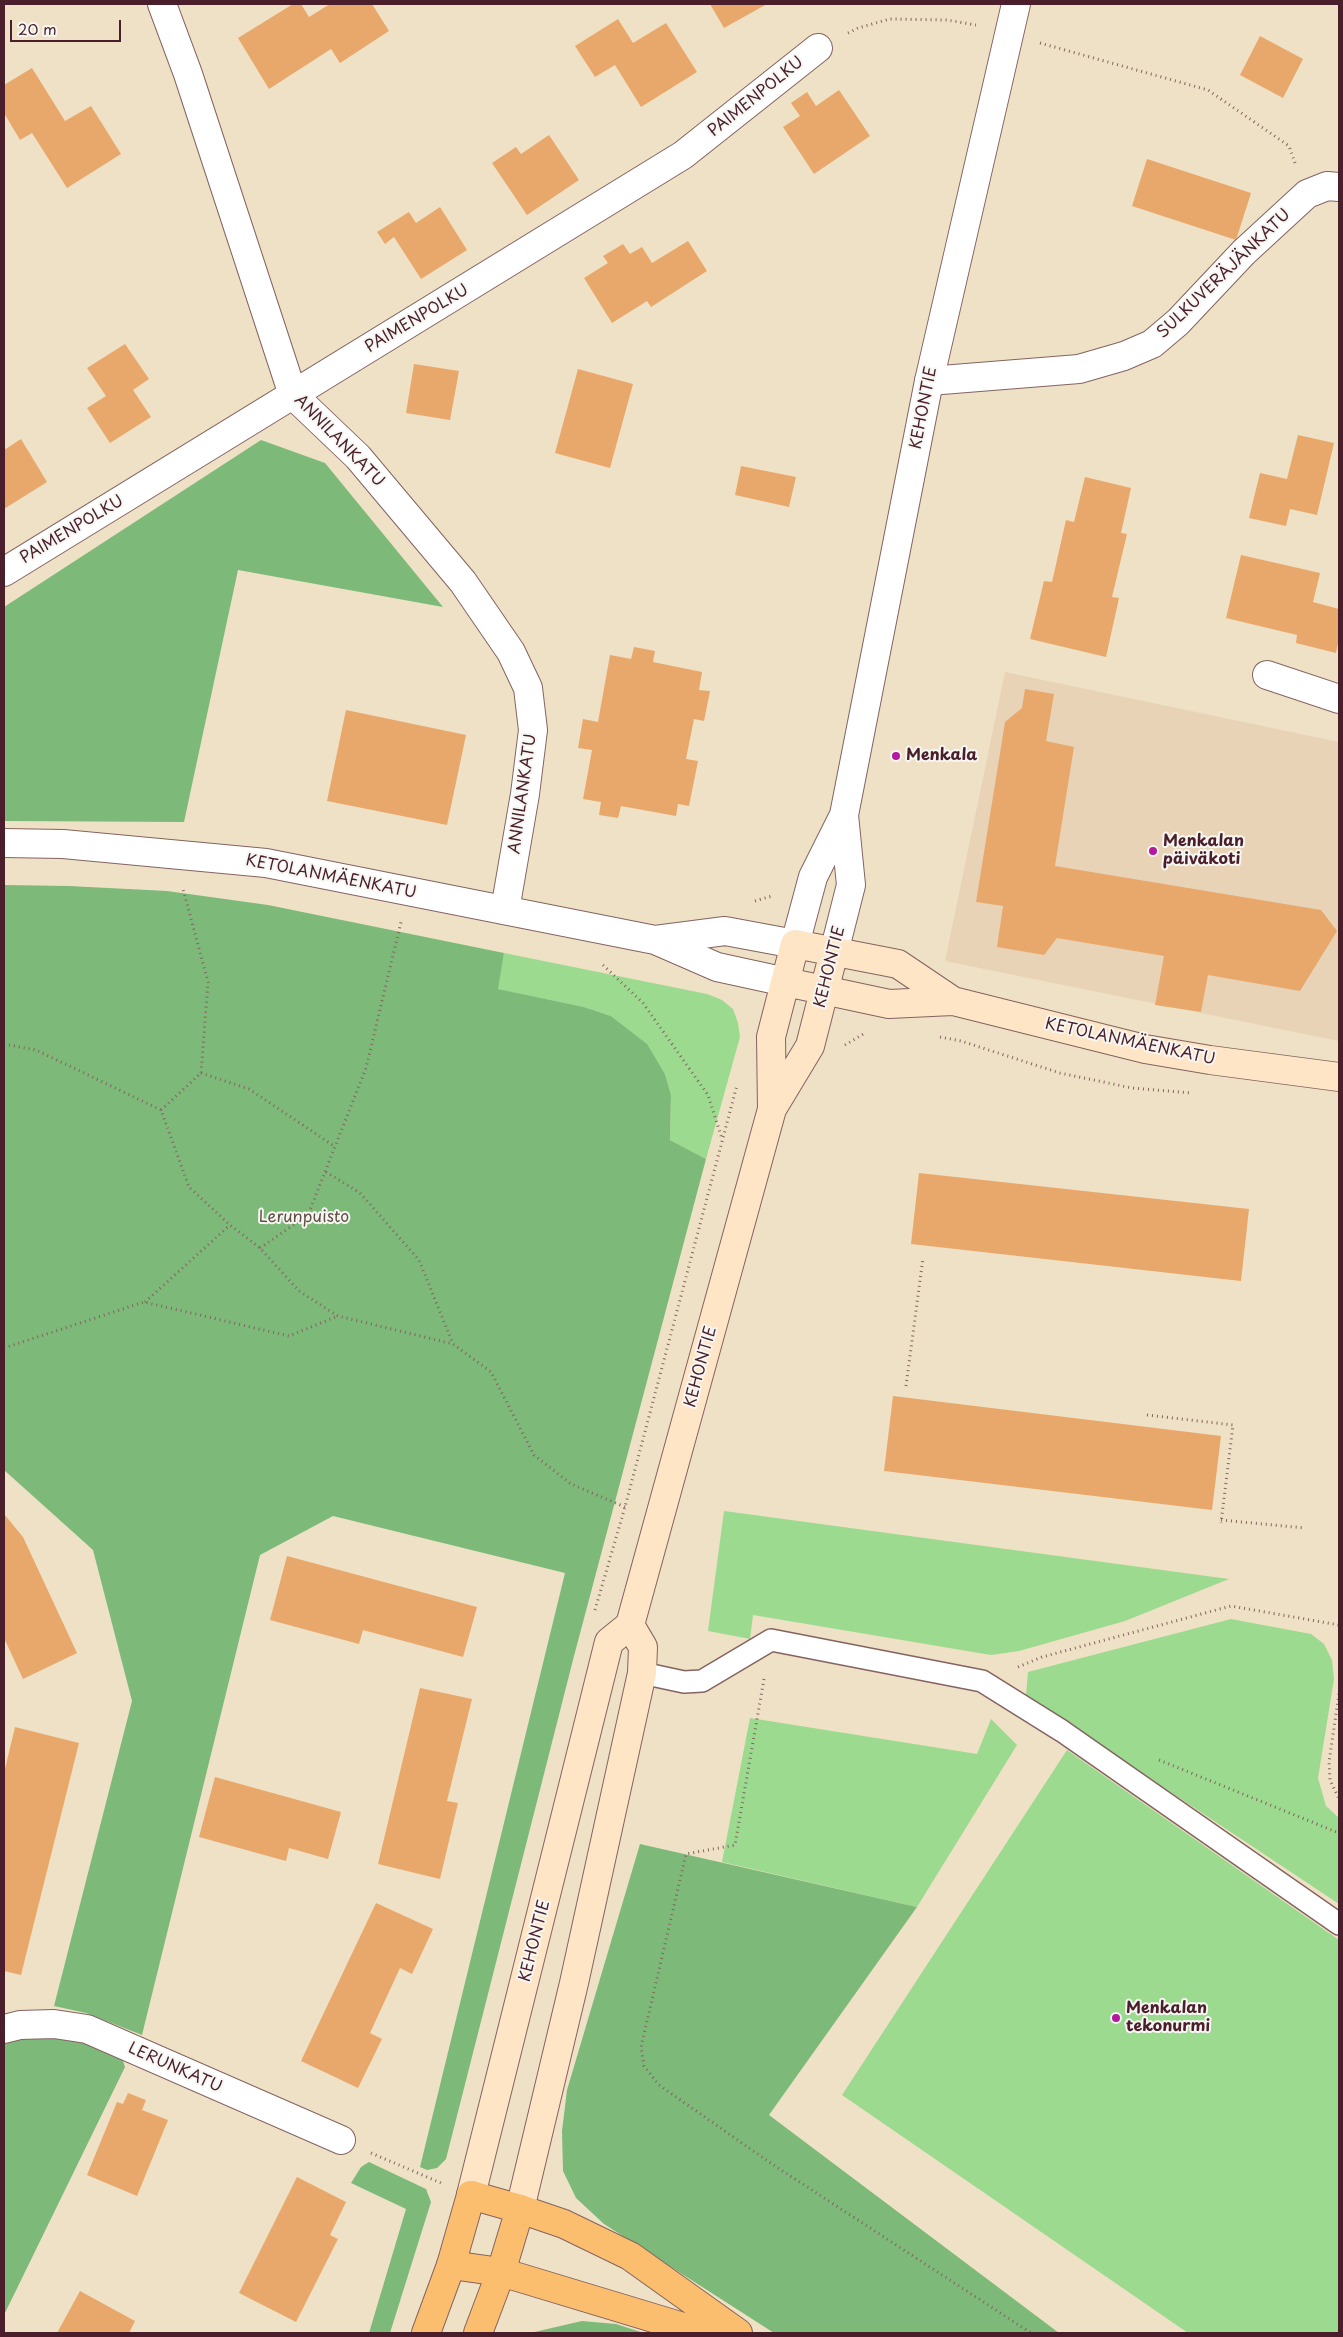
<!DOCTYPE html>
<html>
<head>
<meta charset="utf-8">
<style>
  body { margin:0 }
  #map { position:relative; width:1343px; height:2337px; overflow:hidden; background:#efe1c5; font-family:"Playpen Sans",sans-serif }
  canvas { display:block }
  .frame { position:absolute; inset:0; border:5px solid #4a1f2b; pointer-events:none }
  .scale { position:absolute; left:10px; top:20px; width:111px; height:22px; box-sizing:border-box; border:2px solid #4a1f2b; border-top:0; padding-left:6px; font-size:15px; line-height:18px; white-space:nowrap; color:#4a1f2b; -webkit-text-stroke:4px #f6f6f2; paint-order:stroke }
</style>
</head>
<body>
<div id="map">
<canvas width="1343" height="2337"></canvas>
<div class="frame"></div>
<div class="scale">20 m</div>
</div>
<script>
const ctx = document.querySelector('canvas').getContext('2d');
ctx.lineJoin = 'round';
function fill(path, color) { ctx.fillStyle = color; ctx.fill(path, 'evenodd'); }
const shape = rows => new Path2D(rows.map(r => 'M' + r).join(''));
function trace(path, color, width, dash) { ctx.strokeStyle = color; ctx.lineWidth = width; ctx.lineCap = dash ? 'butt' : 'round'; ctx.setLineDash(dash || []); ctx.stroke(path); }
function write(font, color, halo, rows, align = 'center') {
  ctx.font = font + ' "Playpen Sans",sans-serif'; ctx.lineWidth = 4; ctx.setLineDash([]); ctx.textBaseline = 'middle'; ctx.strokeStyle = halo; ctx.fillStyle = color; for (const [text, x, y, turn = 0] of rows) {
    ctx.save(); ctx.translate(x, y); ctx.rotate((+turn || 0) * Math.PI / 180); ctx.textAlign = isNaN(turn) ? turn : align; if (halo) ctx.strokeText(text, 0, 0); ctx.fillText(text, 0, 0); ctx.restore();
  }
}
fill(shape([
  [1005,672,1339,742,1339,1041,945,961]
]), '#e9d3b7');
fill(shape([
  [504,953,707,994,722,1000,733,1009,738,1023,740,1037,706,1159,670,1140,671,1095,665,1074,646,1044,611,1016,584,1007,497,989],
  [724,1511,1229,1579,1125,1621,1019,1651,991,1655,753,1615,750,1639,708,1631],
  [1231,1619,1311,1634,1324,1644,1332,1660,1334,1679,1318,1778,1326,1806,1339,1818,1339,1904,1026,1696,1028,1672],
  [750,1718,977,1754,991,1719,1017,1745,917,1907,722,1862],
  [1067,1750,1339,1940,1339,2333,1188,2333,842,2095]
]), '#9cda8f');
fill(shape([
  [261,440,325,463,443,607,238,570,184,822,4,821,4,607],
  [4,885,69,886,167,891,268,905,504,953,498,989,584,1007,611,1016,647,1044,665,1074,671,1095,670,1140,706,1159,574,1656,446,2159,437,2168,427,2170,420,2167,565,1573,333,1516,260,1555,142,2035,86,2013,54,2006,132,1701,93,1550,4,1470],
  [640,1844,917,1907,769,2115,1059,2333,774,2333,604,2224,576,2198,563,2171,562,2131,567,2090],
  [52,2038,80,2041,122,2058,125,2067,4,2315,4,2042,16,2039],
  [369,2162,426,2189,431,2202,390,2333,369,2333,406,2209,351,2183,361,2167],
  [582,2321,616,2324,644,2333,530,2333]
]), '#7dba7a');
fill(shape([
  [293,4,301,4,309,17,330,4,372,4,389,31,340,63,331,49,269,89,238,38],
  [710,4,767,4,724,28],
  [618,19,633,43,666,23,697,72,641,107,615,65,595,77,575,46],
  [1260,36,1303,59,1283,98,1240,75],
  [32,68,65,121,91,106,121,154,67,188,32,133,20,140,4,113,4,85],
  [839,90,870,136,814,174,783,127,800,116,791,103,807,92,816,106],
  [549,135,579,180,527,215,492,163,516,147,521,154],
  [1147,159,1251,193,1236,240,1132,206],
  [440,207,467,250,421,279,394,237,385,244,377,232,409,212,416,223],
  [688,241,707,271,651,307,647,301,612,323,584,278,608,263,603,256,623,244,630,254,642,247,652,263],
  [125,344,149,379,133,390,151,417,110,443,87,408,106,396,87,368],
  [414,364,459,371,450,420,406,413],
  [578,369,633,384,610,468,555,453],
  [1298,435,1334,443,1317,515,1290,509,1286,526,1249,518,1260,473,1287,479],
  [21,439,47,482,4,509,4,450],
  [741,466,796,477,789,507,735,495],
  [1085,477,1131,488,1121,533,1127,534,1112,597,1119,598,1106,657,1030,639,1044,581,1052,582,1066,520,1074,522],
  [1241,555,1320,573,1313,602,1339,609,1339,638,1336,653,1296,643,1297,635,1226,618],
  [634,647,655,651,653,662,702,672,699,690,710,691,704,721,694,719,686,759,698,761,689,806,678,804,676,816,621,806,618,818,599,815,601,802,583,799,592,750,578,748,583,719,598,722,610,655,631,659],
  [1025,689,1054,694,1046,741,1074,747,1055,866,1321,910,1337,931,1300,991,1208,975,1201,1012,1155,1005,1164,956,1057,938,1044,955,997,947,1003,906,976,902,1005,722,1022,708],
  [346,710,466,735,447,825,327,801],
  [919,1173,1249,1209,1241,1281,911,1244],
  [893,1396,1221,1436,1212,1510,884,1471],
  [4,1514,23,1537,77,1653,23,1679,4,1638],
  [287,1556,477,1607,463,1657,363,1630,359,1644,270,1620],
  [420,1688,472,1699,447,1801,458,1803,440,1879,378,1864],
  [15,1727,79,1743,21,1975,4,1971,4,1773],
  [215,1777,341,1812,328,1859,289,1848,286,1861,199,1837],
  [376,1903,433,1929,412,1974,400,1968,370,2033,382,2039,358,2088,301,2061],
  [128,2093,146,2100,142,2110,168,2120,137,2196,87,2175,117,2102,123,2104],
  [297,2177,346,2202,330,2235,338,2239,296,2322,239,2293],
  [80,2291,135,2321,129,2333,57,2333]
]), '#e8a86c');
const service = shape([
  [642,1673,684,1682,702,1681,771,1640,982,1681,1062,1731,1339,1924]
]);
const minor = shape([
  [162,4,188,74,293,395,358,457,463,582,511,652,528,688,533,730,525,794,505,910],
  [929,381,1079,369,1124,356,1152,344,1178,322,1244,252,1307,194,1327,186,1339,187],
  [4,572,683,155,818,48],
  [1267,675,1339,699],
  [4,2029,20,2025,54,2024,87,2029,341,2140]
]);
const tertiary = shape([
  [4,843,63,844,266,863,655,940,717,967,786,982],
  [655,940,725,931,795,944,813,877,844,815,929,381,1016,4],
  [834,952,851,885,844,815]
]);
const secondary = shape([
  [786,982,889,1004,953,1001,1145,1049,1210,1060,1339,1077],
  [772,1109,771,1037,795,944,898,964,953,1001],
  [471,2195,609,1642,630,1625,772,1109,810,1046,834,952],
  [520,2209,574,1983,642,1673,643,1647,630,1625]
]);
const primary = shape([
  [426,2333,451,2265,471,2195],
  [478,2333,501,2272,520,2209]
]);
const trunk = shape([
  [471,2195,520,2209,564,2224,630,2256,738,2333],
  [451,2265,501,2272,703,2333]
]);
trace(service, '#846361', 24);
trace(minor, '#846361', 30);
trace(tertiary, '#846361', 30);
trace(secondary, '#846361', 30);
trace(primary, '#846361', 30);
trace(trunk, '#846361', 30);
trace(shape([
  [848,33,858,28,890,19,947,20,976,25],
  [1040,43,1208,90,1289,146,1295,163],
  [755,901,772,896],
  [603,965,643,1003,708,1095,722,1139],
  [940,1037,961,1041,1060,1073,1132,1088,1192,1093],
  [4,1044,36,1050,161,1110,189,1187,230,1225,260,1248,299,1291,338,1316,453,1344,491,1372,534,1455,571,1484,625,1507],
  [845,1045,865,1033],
  [201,1073,249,1089,334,1146],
  [161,1110,201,1073,208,982,183,889],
  [326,1172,360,1193,419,1260,453,1344],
  [260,1248,308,1215,366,1068,401,922],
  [145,1302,230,1225],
  [4,1348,144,1302,289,1336,338,1316],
  [906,1386,923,1258],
  [1147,1415,1233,1425,1221,1523],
  [1221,1520,1305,1528],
  [595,1610,625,1507,737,1085],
  [1018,1667,1042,1657,1231,1606,1339,1625],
  [764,1679,735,1845,686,1854,641,2047,644,2066,659,2085,772,2164,1031,2333],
  [1339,1694,1329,1762,1330,1780,1339,1799],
  [1159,1760,1339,1833],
  [371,2153,441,2183]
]), '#846361', 3, [1, 4]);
trace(service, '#fff', 21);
trace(minor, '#fff', 28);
trace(tertiary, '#fff', 28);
trace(secondary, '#fde5c5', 28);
trace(primary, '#fbbe6e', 28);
trace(trunk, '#fbbe6e', 28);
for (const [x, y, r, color] of [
  [896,756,5,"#b5179e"],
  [1153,851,5,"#b5179e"],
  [1116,2018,5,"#b5179e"]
]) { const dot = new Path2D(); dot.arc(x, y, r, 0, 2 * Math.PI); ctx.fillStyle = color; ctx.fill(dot); trace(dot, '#f6f6f2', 2); }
write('16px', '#4a1f2b', '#f6f6f2', [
  ["PAIMENPOLKU",756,97,-39],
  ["SULKUVERÄJÄNKATU",1224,274,-44],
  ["PAIMENPOLKU",417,319,-31],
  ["KEHONTIE",924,408,-79],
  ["ANNILANKATU",339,441,46],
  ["PAIMENPOLKU",72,530,-31],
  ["ANNILANKATU",523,794,-82],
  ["KETOLANMÄENKATU",331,877,11],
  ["KEHONTIE",830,967,-76],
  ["KETOLANMÄENKATU",1130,1042,12],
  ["KEHONTIE",701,1367,-75],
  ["KEHONTIE",535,1941,-76],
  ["LERUNKATU",175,2068,24]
]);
write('bold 16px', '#4a1f2b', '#f6f6f2', [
  ["Menkala",906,756],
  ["Menkalan",1163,842],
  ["päiväkoti",1163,860],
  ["Menkalan",1126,2009],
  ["tekonurmi",1126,2027]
], 'left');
write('16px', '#5e4e44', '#f6f6f2', [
  ["Lerunpuisto",304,1218]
]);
</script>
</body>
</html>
